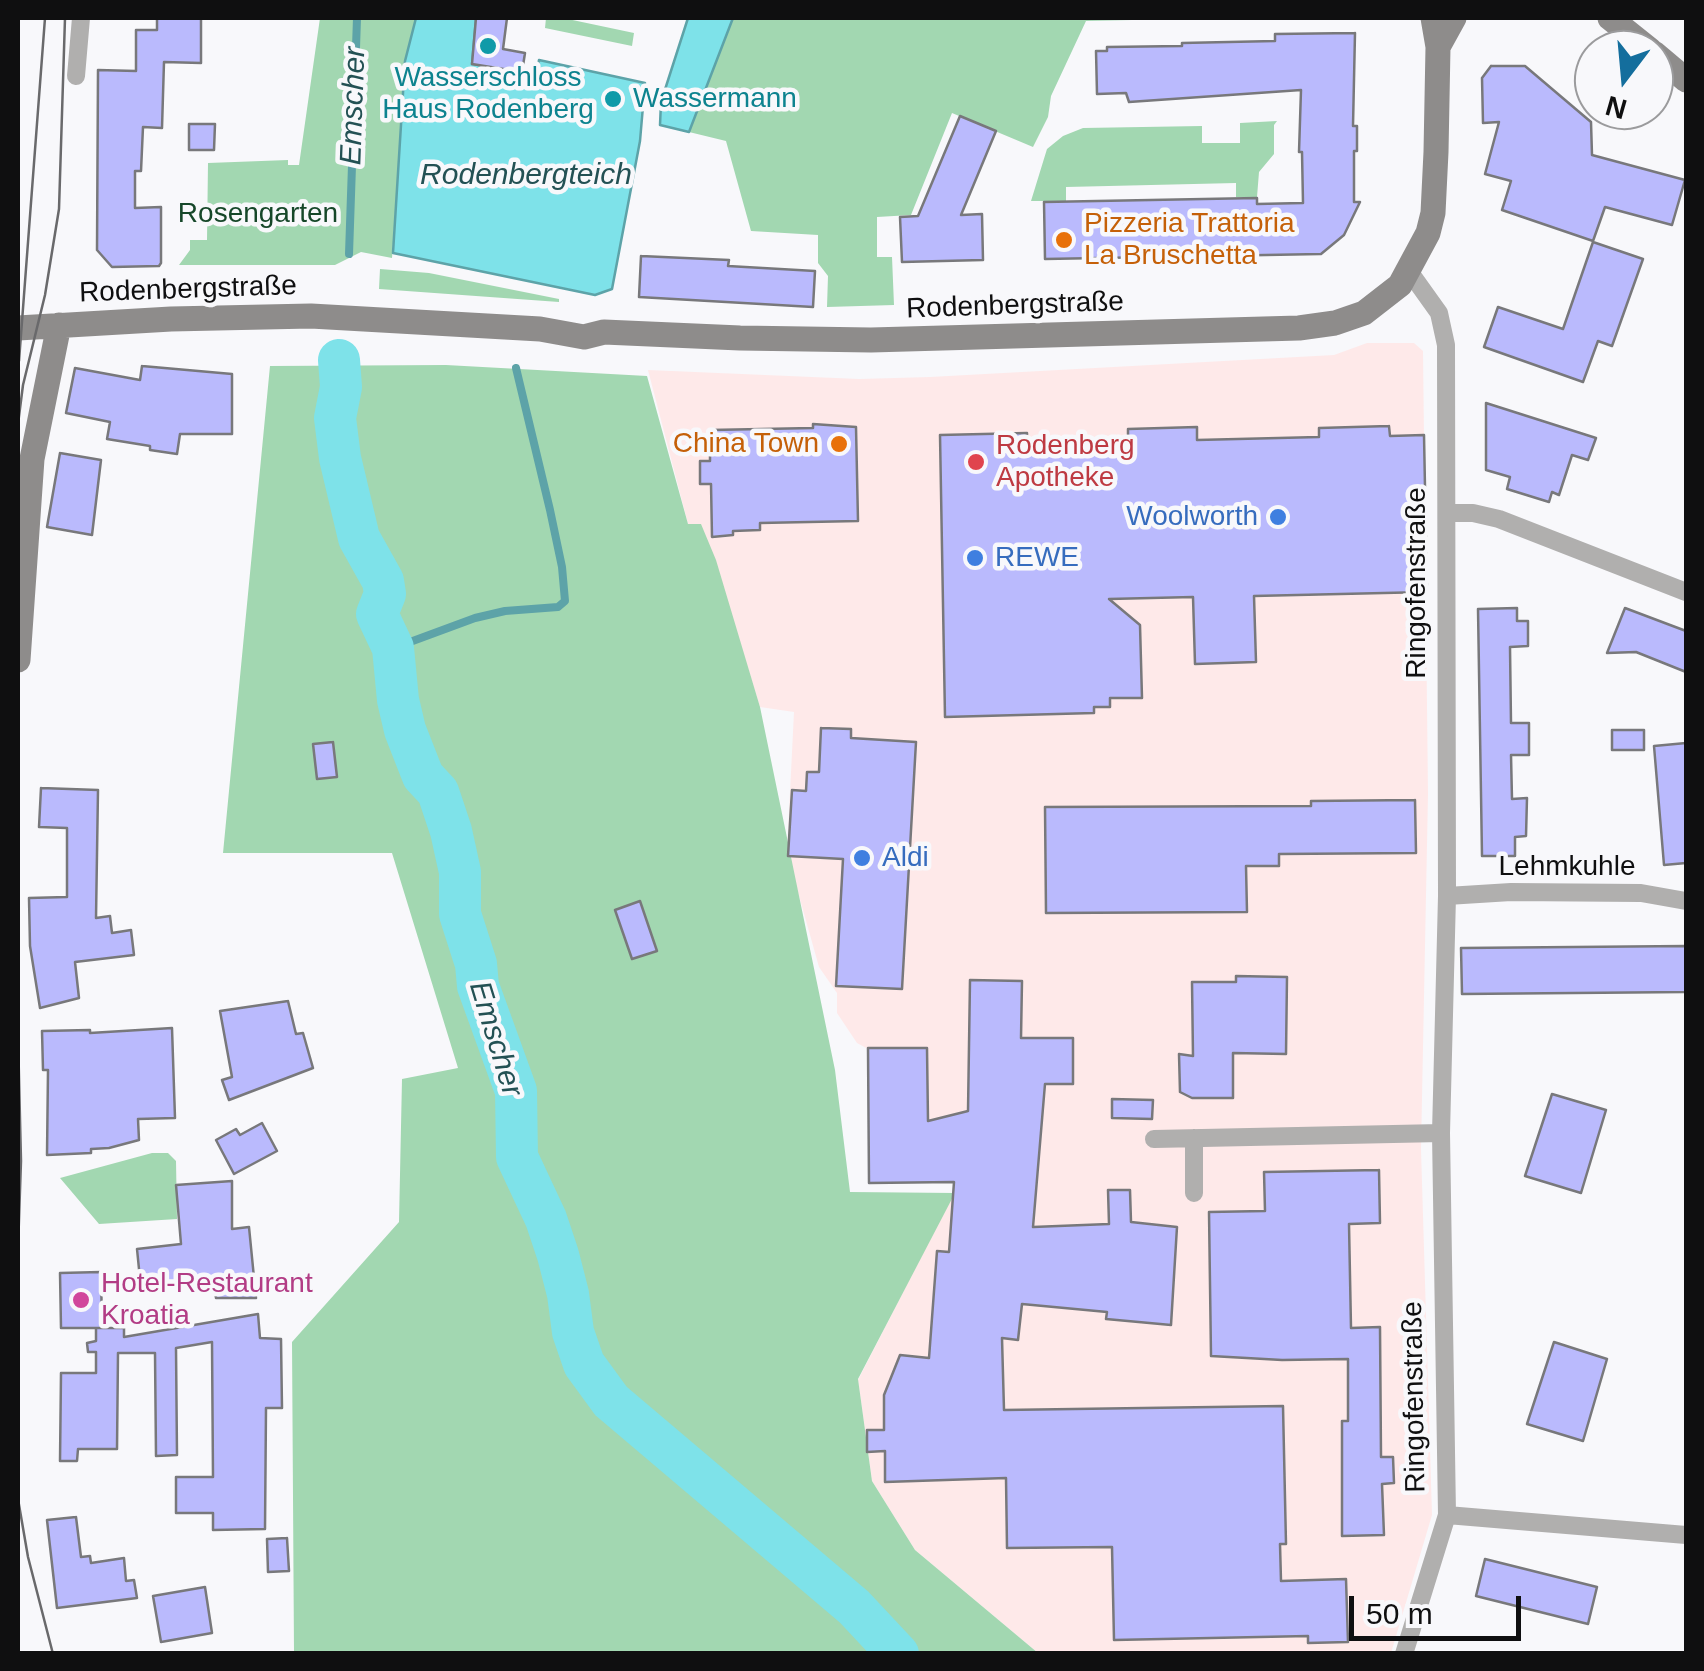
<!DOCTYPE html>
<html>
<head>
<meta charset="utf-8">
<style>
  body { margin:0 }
  #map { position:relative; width:1704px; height:1671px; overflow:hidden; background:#f8f8fb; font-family:Arial,sans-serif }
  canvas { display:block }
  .frame { position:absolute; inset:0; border:20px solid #0f0f10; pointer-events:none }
  .north { position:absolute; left:1574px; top:30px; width:100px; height:100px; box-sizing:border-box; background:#f8f8fb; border:2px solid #9b9b9d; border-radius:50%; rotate:196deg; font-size:28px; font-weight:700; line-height:40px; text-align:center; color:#0f0f10 }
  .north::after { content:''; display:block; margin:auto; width:35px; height:45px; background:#146e9d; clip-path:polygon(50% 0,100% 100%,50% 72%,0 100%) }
  .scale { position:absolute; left:1349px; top:1596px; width:172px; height:45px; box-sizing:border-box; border:5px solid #0f0f10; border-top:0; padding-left:12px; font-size:30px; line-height:35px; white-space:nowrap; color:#0f0f10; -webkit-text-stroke:8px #f8f8fb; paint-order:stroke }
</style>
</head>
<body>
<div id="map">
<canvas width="1704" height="1671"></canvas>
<div class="frame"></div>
<div class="north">N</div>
<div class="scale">50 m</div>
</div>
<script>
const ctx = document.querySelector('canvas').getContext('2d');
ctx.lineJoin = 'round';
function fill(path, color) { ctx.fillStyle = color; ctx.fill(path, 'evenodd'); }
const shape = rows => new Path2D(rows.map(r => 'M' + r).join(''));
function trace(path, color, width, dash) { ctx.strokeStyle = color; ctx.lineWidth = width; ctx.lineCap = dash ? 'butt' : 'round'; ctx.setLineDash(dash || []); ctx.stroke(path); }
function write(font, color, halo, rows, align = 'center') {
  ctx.font = font + ' Arial,sans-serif'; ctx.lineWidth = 9; ctx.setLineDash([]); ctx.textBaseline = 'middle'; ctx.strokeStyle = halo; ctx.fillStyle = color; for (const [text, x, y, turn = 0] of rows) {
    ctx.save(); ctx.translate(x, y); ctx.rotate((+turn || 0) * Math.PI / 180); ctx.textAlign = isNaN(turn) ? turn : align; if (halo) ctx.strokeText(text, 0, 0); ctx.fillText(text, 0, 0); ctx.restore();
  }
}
fill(shape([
  [1367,343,1414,343,1423,351,1428,794,1421,1149,1432,1515,1391,1653,1038,1653,915,1550,872,1481,858,1380,953,1195,957,1146,869,1183,868,1049,857,1043,837,1013,837,993,819,967,787,853,794,712,760,707,727,601,688,524,648,370,859,379,930,377,1334,355]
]), '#fee9e9');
fill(shape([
  [320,18,416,18,405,61,392,258,361,252,335,265,179,265,190,250,190,240,207,240,208,163,288,160,288,165,299,165],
  [546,18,563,18,634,33,632,46,545,28],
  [733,18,1225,18,1086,21,1051,96,1048,117,1033,147,952,113,911,215,877,217,877,257,892,257,894,305,827,307,828,276,818,263,818,235,751,231,726,141,689,132],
  [1277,121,1274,125,1274,154,1259,172,1257,197,1236,197,1236,183,1066,187,1066,201,1031,201,1047,149,1063,136,1083,128,1202,126,1202,143,1240,143,1240,123],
  [380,269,429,273,559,299,559,302,379,289],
  [446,365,647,376,688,524,701,524,716,560,760,707,835,1070,850,1192,955,1193,858,1379,872,1481,915,1550,1038,1653,294,1653,292,1342,399,1222,402,1079,458,1068,392,853,223,853,270,366],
  [152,1153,168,1153,176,1161,177,1219,99,1224,60,1178]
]), '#a2d7b1');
const water = shape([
  [416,18,476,18,472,64,536,74,539,60,645,83,640,141,612,289,595,295,393,253,405,61,416,18],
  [688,18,733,18,689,132,660,125,661,102,688,18]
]);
fill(water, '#7ee2e9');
trace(water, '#5da3a8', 2.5);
trace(shape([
  [349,254,357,18],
  [394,652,410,642,475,618,505,611,558,607,565,601,562,567,550,510,516,368]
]), '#5da3a8', 8);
trace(shape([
  [339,360,341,387,335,418,340,458,359,538,383,581,385,594,377,614,393,648,398,700,405,730,423,776,438,792,451,831,460,872,460,914,476,964,478,986,516,1091,517,1157,546,1219,558,1255,568,1294,573,1332,584,1364,611,1401,854,1607,898,1654]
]), '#7ee2e9', 42);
const building = shape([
  [157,18,201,18,201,63,164,62,162,128,143,127,141,171,135,171,135,208,161,207,161,263,159,266,112,267,97,250,98,70,136,71,136,30,157,30,157,18],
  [476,18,507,18,503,49,525,53,522,72,472,64,476,18],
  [1355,33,1353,126,1357,126,1357,151,1354,151,1354,202,1360,202,1344,235,1321,254,1045,259,1044,202,1257,198,1257,204,1303,203,1302,152,1299,152,1301,90,1129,102,1126,93,1097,94,1096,51,1107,51,1107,47,1182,46,1182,43,1275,41,1275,34,1355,33],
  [1491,66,1525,66,1591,122,1592,155,1685,180,1672,225,1605,207,1593,241,1502,210,1511,181,1485,174,1499,122,1483,123,1482,78,1491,66],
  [960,116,996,131,961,215,982,214,983,260,902,262,900,217,918,216,960,116],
  [189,124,215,124,214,150,189,150,189,124],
  [1593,242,1643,259,1612,346,1598,341,1583,382,1484,347,1498,307,1563,329,1593,242],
  [641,256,729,260,728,266,815,271,813,307,639,297,641,256],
  [142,366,232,374,232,434,180,434,177,454,150,450,150,446,107,439,110,422,66,413,75,368,140,380,142,366],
  [1486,403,1596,438,1588,460,1572,455,1559,495,1552,492,1549,502,1507,489,1510,477,1486,470,1486,403],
  [813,424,856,427,858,521,760,523,760,530,733,531,733,535,712,537,711,484,700,484,700,461,710,461,710,430,813,428,813,424],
  [1389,426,1390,436,1424,435,1427,592,1254,596,1256,662,1195,664,1193,597,1109,599,1140,625,1142,698,1110,698,1110,707,1094,707,1094,713,945,717,940,435,1027,433,1027,444,1128,442,1128,429,1197,427,1197,440,1319,437,1319,428,1389,426],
  [60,453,101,460,92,535,47,527,60,453],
  [1517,608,1517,621,1528,621,1528,646,1510,647,1511,723,1529,723,1529,755,1511,755,1512,799,1527,798,1526,836,1515,837,1515,856,1482,856,1478,609,1517,608],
  [1625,608,1686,631,1686,672,1636,652,1607,653,1625,608],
  [821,728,851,729,851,738,916,742,902,989,836,986,843,859,788,856,792,790,806,791,807,772,819,772,821,728],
  [1612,730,1644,730,1644,750,1612,750,1612,730],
  [333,742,337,777,317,779,313,744,333,742],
  [1686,743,1686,863,1664,865,1654,746,1686,743],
  [41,788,98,790,96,918,110,916,112,933,131,930,134,955,75,962,79,998,40,1008,30,946,29,898,67,897,67,828,39,827,41,788],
  [1415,800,1416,853,1279,854,1279,866,1246,866,1247,912,1046,913,1045,807,1311,806,1311,801,1415,800],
  [640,901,657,951,632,959,615,910,640,901],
  [1686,946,1686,992,1462,994,1461,948,1686,946],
  [1236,976,1287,977,1286,1054,1233,1053,1233,1098,1192,1098,1180,1092,1179,1054,1193,1056,1192,982,1236,982,1236,976],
  [970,980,1022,981,1021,1038,1073,1038,1073,1084,1045,1084,1033,1227,1109,1224,1108,1190,1130,1190,1131,1222,1177,1227,1171,1325,1106,1319,1107,1312,1022,1304,1018,1340,1002,1338,1004,1410,1283,1406,1286,1544,1280,1544,1281,1581,1346,1579,1348,1642,1308,1643,1308,1636,1114,1640,1112,1547,1007,1548,1006,1478,885,1482,885,1451,867,1452,867,1430,884,1430,884,1395,900,1355,929,1358,937,1251,949,1252,954,1182,869,1183,868,1048,927,1048,928,1121,968,1111,970,980],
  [288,1001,296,1034,303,1033,313,1068,229,1100,222,1080,232,1077,220,1011,288,1001],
  [172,1028,175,1118,138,1119,139,1140,109,1148,91,1149,91,1153,47,1155,48,1070,43,1070,42,1031,90,1030,90,1033,172,1028],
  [1552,1094,1606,1110,1581,1193,1525,1176,1552,1094],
  [1112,1099,1153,1100,1152,1119,1112,1118,1112,1099],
  [262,1123,277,1151,234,1174,216,1140,236,1129,240,1135,262,1123],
  [1379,1170,1380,1223,1349,1224,1351,1328,1380,1327,1381,1457,1393,1457,1394,1483,1382,1484,1384,1535,1342,1536,1342,1421,1348,1421,1348,1359,1282,1360,1211,1356,1209,1212,1265,1211,1264,1172,1379,1170],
  [232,1181,232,1229,249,1227,256,1298,216,1298,214,1281,141,1289,137,1249,181,1244,176,1185,232,1181],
  [101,1272,102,1328,61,1328,60,1273,101,1272],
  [258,1314,260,1338,281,1339,282,1408,266,1408,265,1529,213,1530,213,1513,176,1513,176,1477,213,1477,212,1342,176,1348,177,1455,156,1456,155,1353,118,1353,117,1449,78,1449,77,1461,60,1461,61,1373,96,1373,96,1352,88,1352,87,1343,96,1341,96,1328,124,1328,124,1337,258,1314],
  [1554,1342,1607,1359,1583,1441,1527,1424,1554,1342],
  [76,1517,81,1557,90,1556,91,1563,124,1558,126,1581,134,1580,137,1598,57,1608,47,1520,76,1517],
  [287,1538,289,1571,268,1572,267,1539,287,1538],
  [1485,1559,1597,1587,1588,1624,1476,1596,1485,1559],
  [205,1587,212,1633,161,1642,153,1596,205,1587]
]);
fill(building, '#babafd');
trace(building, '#78787b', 2.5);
trace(shape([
  [76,76,81,18],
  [1447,513,1473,513,1499,519,1686,592],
  [1447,896,1511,892,1641,893,1686,901],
  [1154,1139,1441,1133],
  [1194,1193,1194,1138],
  [1447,1515,1686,1535],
  [1404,1654,1447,1515,1441,1133,1447,896,1446,345,1439,313,1409,271]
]), '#b0afae', 18);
trace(shape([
  [1610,18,1650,50],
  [1438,47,1454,18],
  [1654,53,1686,80],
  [18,328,171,319,311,316,540,329,584,337,604,332,740,338,871,340,1299,328,1335,323,1364,313,1400,285,1428,233,1433,213,1436,152,1438,47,1433,18],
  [18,660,32,459,59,325]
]), '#8e8c8b', 25);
trace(shape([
  [19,361,45,18],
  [18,424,23,385,45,295,59,209,65,18],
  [18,1035,21,1161,18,1249],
  [18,1499,28,1557,53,1654]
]), '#69696b', 2.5);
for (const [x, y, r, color] of [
  [488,46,10,"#0f9aa8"],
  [613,99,10,"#0f9aa8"],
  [1064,240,10,"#e8710a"],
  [839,444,10,"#e8710a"],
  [976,462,10,"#e0444e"],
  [1278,517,10,"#3f7fe0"],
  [975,558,10,"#3f7fe0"],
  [862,858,10,"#3f7fe0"],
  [81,1300,10,"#d1479c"]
]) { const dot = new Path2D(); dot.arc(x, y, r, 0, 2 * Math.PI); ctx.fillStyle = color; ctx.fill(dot); trace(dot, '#f8f8fb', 4); }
write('28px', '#0d838f', '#f8f8fb', [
  ["Wasserschloss",488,78],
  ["Haus Rodenberg",488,110],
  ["Wassermann",633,99,"left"]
]);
write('28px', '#164729', '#f8f8fb', [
  ["Rosengarten",258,214]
]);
write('28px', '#c56008', '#f8f8fb', [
  ["Pizzeria Trattoria",1084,224],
  ["La Bruschetta",1084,256],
  ["China Town",819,444,"right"]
], 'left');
write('28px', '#0f0f10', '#f8f8fb', [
  ["Rodenbergstraße",188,290,-2],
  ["Rodenbergstraße",1015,306,-2],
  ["Ringofenstraße",1417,583,-90],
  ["Lehmkuhle",1567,867],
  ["Ringofenstraße",1415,1397,-91]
]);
write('28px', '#be3a42', '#f8f8fb', [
  ["Rodenberg",996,446],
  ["Apotheke",996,478]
], 'left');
write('28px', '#366cbe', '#f8f8fb', [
  ["Woolworth",1258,517,"right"],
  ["REWE",995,558],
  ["Aldi",882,858]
], 'left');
write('28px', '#b23c85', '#f8f8fb', [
  ["Hotel-Restaurant",101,1284],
  ["Kroatia",101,1316]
], 'left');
write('italic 30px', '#235154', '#f8f8fb', [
  ["Emscher",354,106,-88],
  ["Rodenbergteich",526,176],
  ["Emscher",495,1039,73]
]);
</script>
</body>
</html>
